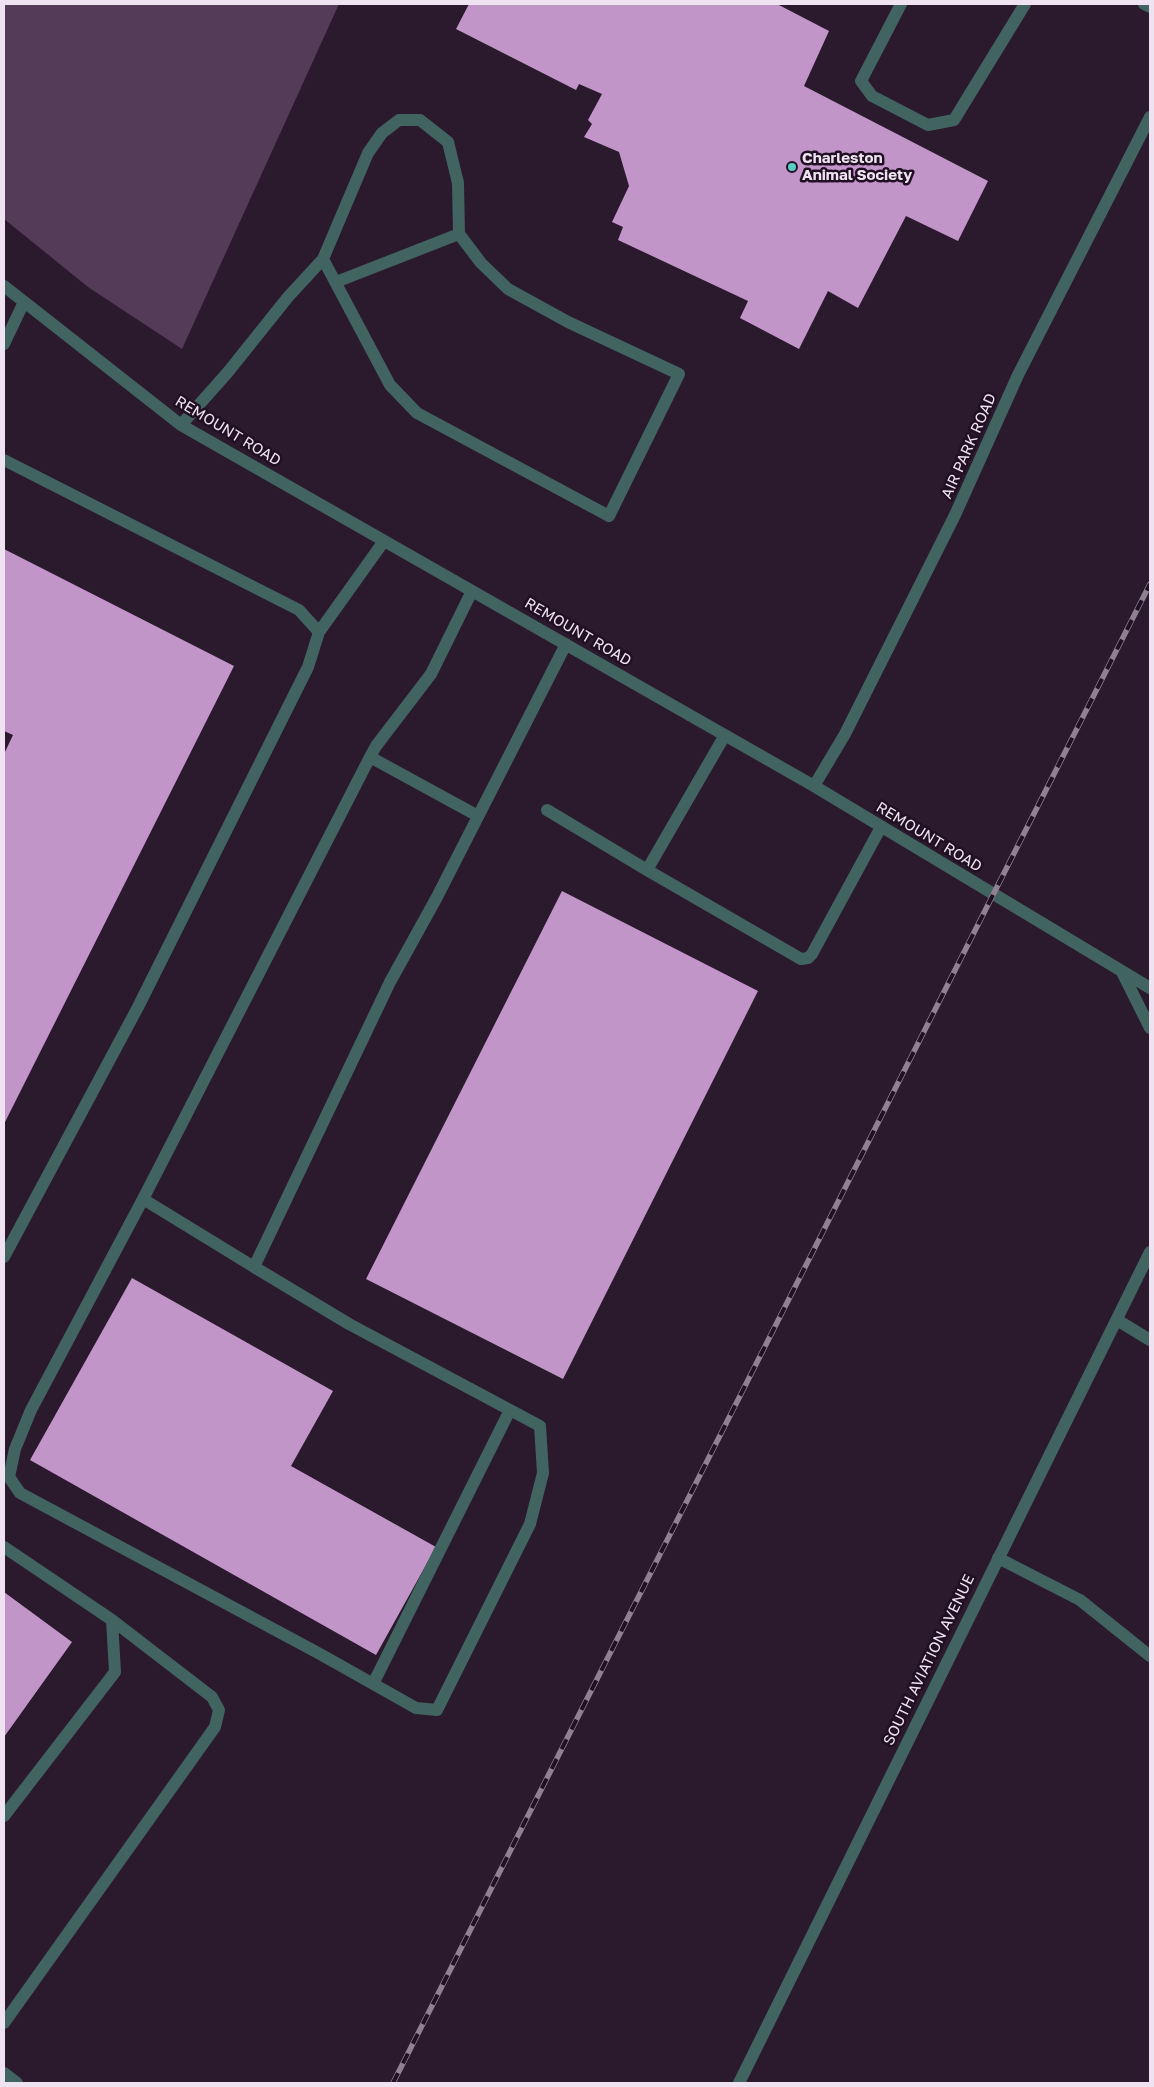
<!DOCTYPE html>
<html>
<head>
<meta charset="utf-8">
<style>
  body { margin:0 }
  #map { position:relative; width:1154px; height:2087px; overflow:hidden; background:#2b192e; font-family:"Golos Text",sans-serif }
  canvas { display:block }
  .frame { position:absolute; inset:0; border:5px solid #efe3f1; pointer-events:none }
</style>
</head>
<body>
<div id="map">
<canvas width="1154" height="2087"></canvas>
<div class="frame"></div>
</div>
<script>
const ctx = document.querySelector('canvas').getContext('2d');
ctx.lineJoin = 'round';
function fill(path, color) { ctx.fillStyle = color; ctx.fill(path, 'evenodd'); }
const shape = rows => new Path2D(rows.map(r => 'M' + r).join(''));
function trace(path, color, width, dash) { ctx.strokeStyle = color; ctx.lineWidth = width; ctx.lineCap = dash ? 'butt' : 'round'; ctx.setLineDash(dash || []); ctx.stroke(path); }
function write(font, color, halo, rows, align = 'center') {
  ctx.font = font + ' "Golos Text",sans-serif'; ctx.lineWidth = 5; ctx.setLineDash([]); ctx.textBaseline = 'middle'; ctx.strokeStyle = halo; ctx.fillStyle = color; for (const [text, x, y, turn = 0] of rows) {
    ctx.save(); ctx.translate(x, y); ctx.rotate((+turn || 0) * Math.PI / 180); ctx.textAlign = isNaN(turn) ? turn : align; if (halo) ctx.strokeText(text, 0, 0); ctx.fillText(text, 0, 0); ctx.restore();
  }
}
fill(shape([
  [4,4,339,4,182,349,88,287,4,219]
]), '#543b58');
fill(shape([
  [469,4,777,4,829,31,804,86,988,181,958,241,906,216,858,308,828,291,799,349,740,318,748,301,618,240,623,227,612,222,629,186,619,152,584,137,592,124,588,120,602,94,579,84,576,90,456,29],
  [4,549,234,666,4,1124,4,754,13,735,4,731],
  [562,891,758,991,563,1379,366,1279],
  [132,1278,333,1391,291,1466,436,1547,376,1655,30,1460],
  [4,1592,72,1642,4,1737]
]), '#c295c9');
trace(shape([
  [901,4,861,81,872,96,928,125,954,120,1025,4],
  [1144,4,1150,7],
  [336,282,459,234],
  [4,286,181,425,814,786,1150,988],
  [4,344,24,302],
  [181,425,228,372,288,297,323,259,368,153,382,133,399,120,420,120,448,142,458,183,459,234,481,263,508,289,568,322,679,374,609,516,417,413,390,385,323,259],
  [4,460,299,610,319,632,308,667,138,1007,4,1257],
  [472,591,431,674,376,746,370,757,143,1199,31,1410,15,1449,9,1477,20,1493,320,1654,416,1708,437,1710,530,1524,543,1473,540,1426,349,1324,254,1267,390,982,437,897,566,644],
  [319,632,384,541],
  [725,735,647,870,801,959,808,958,812,954,881,827],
  [370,757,478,816],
  [814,786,845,734,955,515,1018,375,1150,117],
  [547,810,647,870],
  [1122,972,1150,1028],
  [143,1199,254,1267],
  [1117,1320,1150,1340],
  [4,1547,112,1620,115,1672,4,1816],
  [998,1558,1080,1600,1150,1656],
  [373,1684,510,1410],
  [4,2023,215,1727,219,1710,212,1697,112,1620],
  [4,2073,17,2083],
  [739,2083,1150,1252]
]), '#416460', 12);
const rail = shape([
  [393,2083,1150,584]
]);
trace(rail, '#8f8092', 5.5);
trace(rail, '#211024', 4, [11]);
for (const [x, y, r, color] of [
  [792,167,5,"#56cec3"]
]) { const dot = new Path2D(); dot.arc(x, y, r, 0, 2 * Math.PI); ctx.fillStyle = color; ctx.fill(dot); trace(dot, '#211024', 2); }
write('bold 15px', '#efe3f1', '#211024', [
  ["Charleston",802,158],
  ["Animal Society",802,175]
], 'left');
write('15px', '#efe3f1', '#211024', [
  ["REMOUNT ROAD",228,431,31],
  ["AIR PARK ROAD",969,446,-66],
  ["REMOUNT ROAD",578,632,30],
  ["REMOUNT ROAD",929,837,31],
  ["SOUTH AVIATION AVENUE",929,1660,-64]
]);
</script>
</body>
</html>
